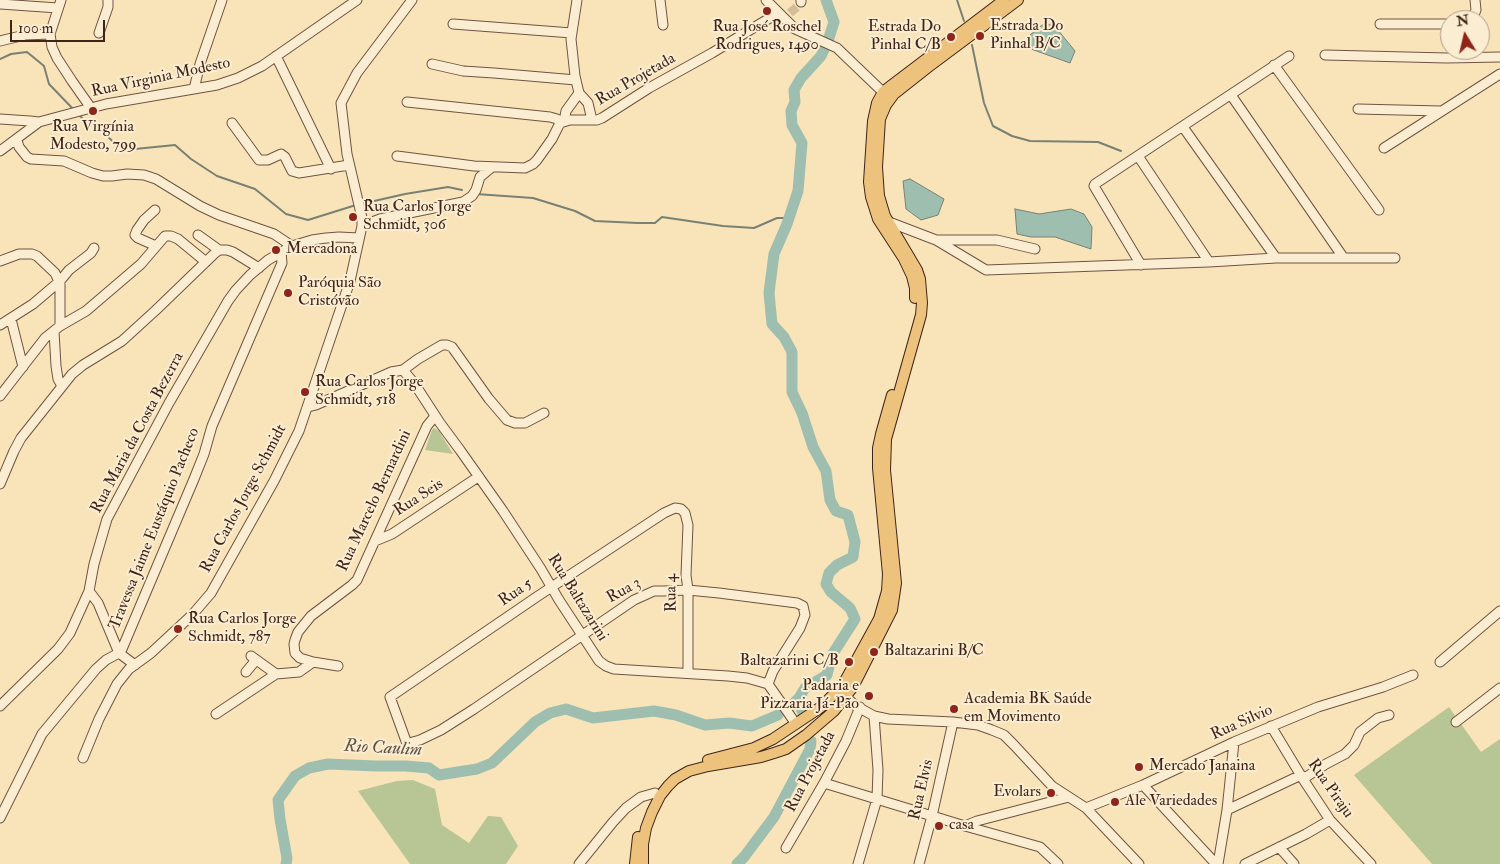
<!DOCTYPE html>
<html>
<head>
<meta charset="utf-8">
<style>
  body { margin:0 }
  #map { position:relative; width:1500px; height:864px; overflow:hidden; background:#f9e4ba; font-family:"IM FELL Double Pica",serif }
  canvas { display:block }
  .north { position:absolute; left:1440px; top:10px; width:50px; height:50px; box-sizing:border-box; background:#fbedd2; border:1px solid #b19d88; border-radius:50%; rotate:351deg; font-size:14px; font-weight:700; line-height:20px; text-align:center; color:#412419 }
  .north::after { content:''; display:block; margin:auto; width:18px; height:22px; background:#8f2418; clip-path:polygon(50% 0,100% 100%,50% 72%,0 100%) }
  .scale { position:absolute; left:10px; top:20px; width:95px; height:22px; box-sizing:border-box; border:2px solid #412419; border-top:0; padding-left:6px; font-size:15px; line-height:18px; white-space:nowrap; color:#412419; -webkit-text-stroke:4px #fbedd2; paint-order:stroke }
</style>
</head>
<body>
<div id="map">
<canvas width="1500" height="864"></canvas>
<div class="north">N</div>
<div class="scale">100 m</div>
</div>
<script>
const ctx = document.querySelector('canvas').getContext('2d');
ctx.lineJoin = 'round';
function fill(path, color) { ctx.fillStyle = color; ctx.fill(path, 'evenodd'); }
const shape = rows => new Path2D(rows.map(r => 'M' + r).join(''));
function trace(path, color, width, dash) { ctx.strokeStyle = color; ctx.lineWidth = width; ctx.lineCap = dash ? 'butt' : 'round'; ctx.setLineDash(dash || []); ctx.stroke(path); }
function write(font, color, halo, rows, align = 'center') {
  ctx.font = font + ' "IM FELL Double Pica",serif'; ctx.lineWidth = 4; ctx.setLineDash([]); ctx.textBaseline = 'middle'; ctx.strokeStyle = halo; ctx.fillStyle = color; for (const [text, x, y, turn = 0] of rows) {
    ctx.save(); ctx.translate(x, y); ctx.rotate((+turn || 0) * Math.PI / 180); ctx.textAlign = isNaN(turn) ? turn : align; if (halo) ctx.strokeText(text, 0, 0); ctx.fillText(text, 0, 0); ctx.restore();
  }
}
fill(shape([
  [434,428,439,431,453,454,425,450,432,430],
  [1449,707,1481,752,1500,739,1500,864,1432,864,1354,775],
  [413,780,435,789,442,825,469,843,488,816,501,817,518,846,506,864,410,864,358,791,397,781]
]), '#b8c594');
const water = shape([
  [1053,24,1075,51,1070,63,1031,49,1030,35,1042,25,1053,24],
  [910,179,944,199,938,215,921,220,906,209,903,181,910,179],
  [1015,209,1039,214,1071,209,1084,214,1092,227,1091,249,1055,237,1031,237,1017,234,1015,209]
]);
fill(water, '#9ebfaf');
trace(water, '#798173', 1);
trace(shape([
  [957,0,964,21],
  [972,45,984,103,993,126,1012,136,1030,141,1098,142,1121,151],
  [0,59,11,54,27,52,44,66,49,84,74,110],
  [79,115,85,121,99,129,117,145,135,149,175,145,191,159,217,176,255,189,286,214,308,220,356,205],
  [476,194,533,198,575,211,595,221,638,223,655,223,662,217,723,226,754,228,777,218,789,218],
  [361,204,405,194,448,187,462,190]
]), '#798173', 2);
trace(shape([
  [799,698,802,711],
  [790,707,799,698,805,688,827,675,832,655,855,619,850,608,831,592,826,584,829,573,837,565,853,557,855,542,848,515,836,511,830,500,826,471,813,447,802,413,792,392,792,352,784,337,772,324,769,293,774,254,787,224,798,191,802,143,792,125,791,111,795,102,794,90,801,78,821,56,828,41,834,22,826,0],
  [286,864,287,858,280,819,278,800,295,776,309,768,328,764,376,766,406,766,429,768,439,775,477,769,492,763,535,722,550,713,566,709,593,718,654,711,676,715,705,725,729,723,752,726,778,715],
  [737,864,744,857,774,817,810,749,811,741]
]), '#9ebfaf', 11);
trace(shape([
  [790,13,799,5,801,2]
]), '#d4be9a', 9, [9, 4.5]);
const minor = shape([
  [61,0,50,34,52,47,57,58,72,81,91,108],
  [577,0,571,39,575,76,579,93,588,103,592,120],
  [660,0,663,25],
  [766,0,795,29,837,48,887,96],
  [801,2,801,0],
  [0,4,58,8],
  [1472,20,1476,10,1475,0],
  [453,24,572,33],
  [1380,24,1450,24],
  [99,33,108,7,108,0],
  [0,41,25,35,50,34],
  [1325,55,1447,58,1500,57],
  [276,56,331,169],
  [432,64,463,71,494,73,576,80],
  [1274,65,1379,210],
  [194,89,200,64,222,0],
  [1231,95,1343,257],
  [407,102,550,117,557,119,560,123,570,120,597,120,602,118,649,88,712,53,778,13],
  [1358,109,1441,111],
  [0,119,30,121,39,122],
  [564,121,566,111,579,93],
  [232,123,259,160,268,160,281,154,285,157,292,171,299,173,349,165],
  [1183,127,1276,258],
  [17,140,19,147,27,157,31,159,64,161,92,173,103,176,112,176,127,174,144,175,156,179,200,206,219,215,274,234,292,246],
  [1384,148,1500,74],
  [0,151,39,122,106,104,217,85,238,78,262,66,357,0],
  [397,156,474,166,525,168,533,164,537,160,552,139,560,123],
  [1138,156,1209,262],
  [155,210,144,220,137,230,135,235,138,238,156,246],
  [889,222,936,240,997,240,1035,249],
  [362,226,380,219,463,202,472,196,476,190,480,177,492,167],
  [198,235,219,250],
  [936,240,986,270,1209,262,1276,258,1395,258],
  [0,261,19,254,32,254,37,256,55,273,60,284,60,326],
  [1141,265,1094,186,1095,184,1289,56],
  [11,319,23,367],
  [0,325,33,304,60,281,69,270,91,253,94,248],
  [54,331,56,366,58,379,62,386],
  [403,370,414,383,440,423,460,450,503,511,541,569,559,600,599,661,606,666,614,669,728,676,747,678,768,684,796,724],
  [0,396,45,338,60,326,86,311,141,264,165,236,171,236,178,239,206,262],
  [308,407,316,405,391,372,403,370,418,359,442,345,447,345,452,347,489,399,507,420,515,423,525,423,544,413],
  [0,484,14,451,21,438,72,374,83,365,122,341,156,310,214,254,219,250,227,250,233,252,259,268],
  [375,541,392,534,478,477],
  [89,591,98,603,119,653,135,665],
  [251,656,276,674],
  [1440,662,1500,611],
  [338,666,313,662,300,658,295,653,294,644,295,640,298,632,311,616,352,585,357,580,427,426,435,416],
  [246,672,256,660],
  [688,673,688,590,686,575,688,525,685,513,681,509,675,508,664,513,538,596,390,697,406,741,409,743,420,740,441,730,474,709,634,600,654,591,664,591,688,590,719,593,797,603,803,606,805,615,800,628,773,671,768,684],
  [841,693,856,706,874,716,888,719,953,722,978,725,992,730,1004,735,1014,745,1052,786,1069,797],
  [0,706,58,649,70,633,89,591,94,564,107,519,169,403,228,301,236,290,250,275,268,260,292,246,312,240,326,238,339,237,359,238],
  [216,714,276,674,299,672,313,662],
  [1456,722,1500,688],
  [1271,726,1303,779,1330,820,1371,864],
  [83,758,99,719,117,684,129,669,151,653,193,614,211,593,274,481,299,431,350,281,362,226,362,218,347,154,341,103,357,73,412,0],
  [1303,779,1326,764,1345,754,1354,745,1360,732,1378,718,1389,715],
  [824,783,965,826,977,821,1069,797,1086,808,1139,864],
  [1143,785,1216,864],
  [1086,808,1143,785,1234,742,1318,707,1383,687,1413,675],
  [1227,810,1301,775],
  [0,818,42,734,96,669,106,660,119,653,122,649,194,479,204,454,212,426,282,263,281,252],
  [965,826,1040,847,1058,864],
  [1279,847,1294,864],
  [786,848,824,783,846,741,860,707],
  [579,864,613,822,626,808,641,797,655,793],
  [858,864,877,799,878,770,874,716],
  [919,864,932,816,953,722],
  [1218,864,1227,810,1234,742],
  [1245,864,1306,834,1330,820]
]);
const major = shape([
  [915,298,915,288,912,276,904,259,878,219,871,197,869,182,873,121,877,103,883,92,892,85,1004,0],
  [708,760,754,748,773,739,821,707,838,690,845,681,879,619,887,591,888,574,878,468,878,448,881,434,892,395],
  [635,864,638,837],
  [643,864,643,844,646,828,652,812,660,796,668,786,675,779,689,771,708,766,761,757,774,753,786,749,806,735,834,711,853,687,892,610,896,583,885,470,886,439,921,315,922,303,920,279,917,270,885,216,879,196,877,167,880,119,886,105,894,94,927,68,1018,0]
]);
trace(minor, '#6f5441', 11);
trace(major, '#412419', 12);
trace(minor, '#fbedd2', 9);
trace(major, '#ecc27d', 10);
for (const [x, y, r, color] of [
  [767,11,5,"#8f2418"],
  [980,36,5,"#8f2418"],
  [951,37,5,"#8f2418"],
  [93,111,5,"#8f2418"],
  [353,217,5,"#8f2418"],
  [276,250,5,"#8f2418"],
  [288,293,5,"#8f2418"],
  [305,392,5,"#8f2418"],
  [178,629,5,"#8f2418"],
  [874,652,5,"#8f2418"],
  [849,662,5,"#8f2418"],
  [869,696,5,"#8f2418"],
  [954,709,5,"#8f2418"],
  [1139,767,5,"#8f2418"],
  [1051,793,5,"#8f2418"],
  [1115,802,5,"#8f2418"],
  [939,826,5,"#8f2418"]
]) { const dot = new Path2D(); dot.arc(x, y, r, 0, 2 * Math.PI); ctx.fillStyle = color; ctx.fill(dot); trace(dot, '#fbedd2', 2); }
write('16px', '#412419', '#fbedd2', [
  ["Estrada Do",990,27],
  ["Pinhal B/C",990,45],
  ["Rua José Roschel",767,28,"center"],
  ["Rodrigues, 1490",767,46,"center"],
  ["Estrada Do",941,28,"right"],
  ["Pinhal C/B",941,46,"right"],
  ["Rua Virgínia",93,128,"center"],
  ["Modesto, 799",93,146,"center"],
  ["Rua Carlos Jorge",363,208],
  ["Schmidt, 306",363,226],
  ["Mercadona",286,250],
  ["Paróquia São",298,284],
  ["Cristóvão",298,302],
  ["Rua Carlos Jorge",315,383],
  ["Schmidt, 518",315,401],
  ["Rua Carlos Jorge",188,620],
  ["Schmidt, 787",188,638],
  ["Baltazarini B/C",884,652],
  ["Baltazarini C/B",839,662,"right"],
  ["Padaria e",859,687,"right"],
  ["Pizzaria Já-Pão",859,705,"right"],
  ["Academia BK Saúde",964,700],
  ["em Movimento",964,718],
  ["Mercado Janaina",1149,767],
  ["Evolars",1041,793,"right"],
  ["Ale Variedades",1125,802],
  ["casa",949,826]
], 'left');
write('16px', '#412419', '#fbedd2', [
  ["Rua Virginia Modesto",161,78,-12],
  ["Rua Projetada",636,80,-30],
  ["Rua Maria da Costa Bezerra",138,433,-62],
  ["Rua Seis",419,498,-33],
  ["Rua Carlos Jorge Schmidt",244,499,-62],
  ["Rua Marcelo Bernardini",375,501,-65],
  ["Travessa Jaime Eustáquio Pacheco",155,529,-68],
  ["Rua 3",624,591,-29],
  ["Rua 5",516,593,-34],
  ["Rua 4",672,593,-91],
  ["Rua Baltazarini",577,598,58],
  ["Rua Silvio",1242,723,-24],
  ["Rua Projetada",811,772,-62],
  ["Rua Piraju",1330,789,55],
  ["Rua Elvis",922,790,-77]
]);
write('italic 18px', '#5d5246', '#fbedd2', [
  ["Rio Caulim",383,749,3]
]);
</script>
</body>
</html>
